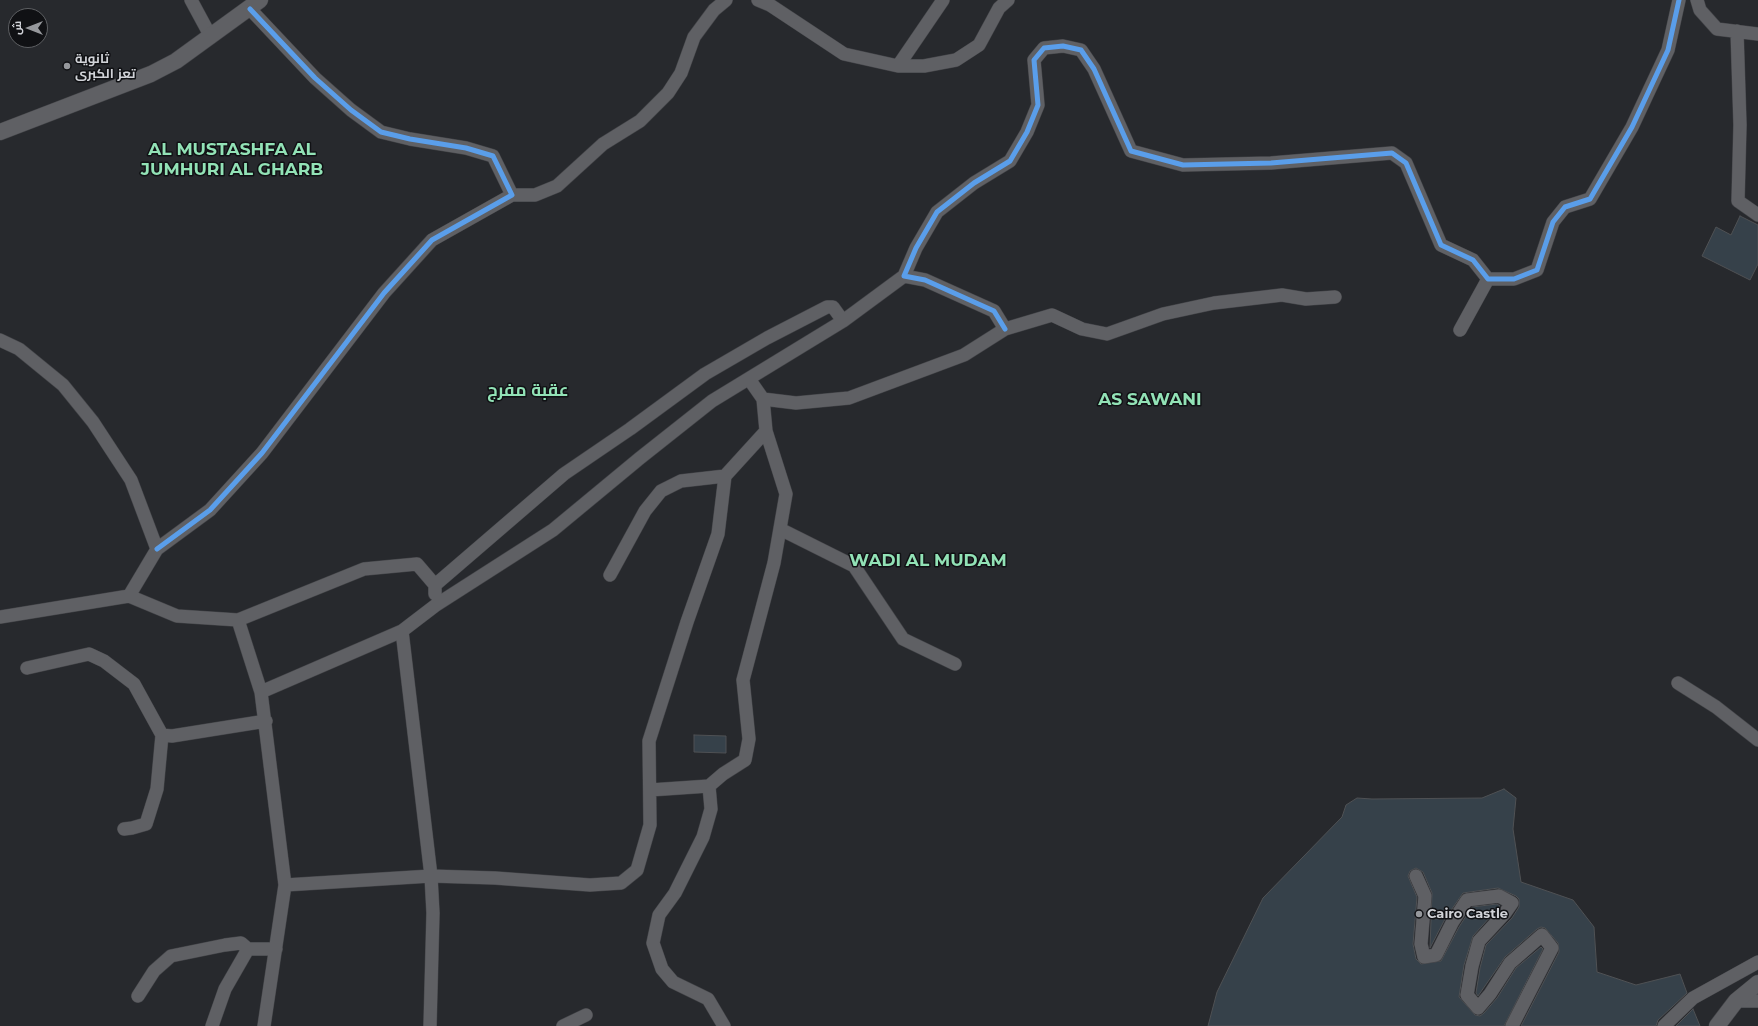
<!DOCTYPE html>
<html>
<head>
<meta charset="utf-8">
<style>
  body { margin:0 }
  #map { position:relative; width:1758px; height:1026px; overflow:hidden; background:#27292d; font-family:Montserrat,Cairo,sans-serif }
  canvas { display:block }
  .north { position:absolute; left:8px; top:8px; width:40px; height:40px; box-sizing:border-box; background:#101114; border:1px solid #5d5f62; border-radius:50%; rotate:270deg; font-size:11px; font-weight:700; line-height:16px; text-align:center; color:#d1d3d8 }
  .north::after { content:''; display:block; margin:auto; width:14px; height:18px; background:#96989c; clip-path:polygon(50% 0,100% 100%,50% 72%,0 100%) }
</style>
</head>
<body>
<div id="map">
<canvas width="1758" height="1026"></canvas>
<div class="north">ش</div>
</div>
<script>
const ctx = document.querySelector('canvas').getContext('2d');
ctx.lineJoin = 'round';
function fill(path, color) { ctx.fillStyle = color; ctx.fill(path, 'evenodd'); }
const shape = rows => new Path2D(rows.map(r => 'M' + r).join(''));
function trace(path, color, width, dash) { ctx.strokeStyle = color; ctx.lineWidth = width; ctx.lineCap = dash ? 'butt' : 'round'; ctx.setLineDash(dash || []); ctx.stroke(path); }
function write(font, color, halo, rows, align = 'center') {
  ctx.font = font + ' Montserrat,Cairo,sans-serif'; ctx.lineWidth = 3; ctx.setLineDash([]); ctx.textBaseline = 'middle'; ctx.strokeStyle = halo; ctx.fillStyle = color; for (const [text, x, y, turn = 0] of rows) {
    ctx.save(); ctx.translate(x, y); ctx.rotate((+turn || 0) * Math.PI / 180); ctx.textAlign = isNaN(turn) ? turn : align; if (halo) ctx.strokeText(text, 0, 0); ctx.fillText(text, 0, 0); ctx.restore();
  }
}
const building = shape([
  [1740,216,1758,225,1758,264,1750,280,1702,256,1716,227,1731,235,1740,216],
  [694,735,726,736,726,753,694,752,694,735],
  [1504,789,1516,798,1513,829,1521,882,1573,900,1594,927,1597,972,1636,985,1680,974,1687,993,1658,1020,1656,1026,1521,1026,1559,952,1558,943,1545,928,1541,927,1537,929,1505,957,1478,996,1476,993,1480,968,1486,945,1512,918,1519,907,1519,899,1516,896,1498,888,1463,893,1445,919,1430,948,1432,893,1423,872,1416,868,1410,871,1408,876,1417,897,1413,944,1416,959,1421,964,1441,961,1459,927,1472,907,1497,904,1500,906,1473,936,1464,965,1459,997,1475,1015,1480,1016,1484,1013,1497,998,1516,968,1541,947,1543,949,1504,1026,1208,1026,1217,992,1263,898,1342,817,1346,805,1357,798,1372,799,1482,798,1504,789],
  [1693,1009,1700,1026,1676,1026,1693,1009]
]);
fill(building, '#36414a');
trace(building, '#4f5154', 1);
const minor = shape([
  [191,0,211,37],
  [758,0,770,5,844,54,898,66,924,66,956,60,979,45,999,8,1008,0],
  [1697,0,1700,10,1717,29,1758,34],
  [1737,31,1740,125,1738,201,1758,215],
  [898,66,943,0],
  [512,195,535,195,557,186,603,144,640,121,668,93,681,73,694,37,714,10,726,0],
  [1005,329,994,311,925,280,904,276,916,248,937,212,974,183,1010,161,1027,132,1038,105,1034,60,1044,48,1063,46,1081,50,1094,69,1131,151,1183,165,1271,163,1392,153,1406,163,1441,245,1473,260,1488,279,1514,279,1537,270,1553,222,1565,207,1590,199,1632,127,1668,50,1679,0],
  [1460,330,1488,279],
  [0,340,19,349,63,385,93,422,131,480,157,549,129,596],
  [763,399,796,403,849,398,964,355,1005,329,1052,315,1082,329,1107,334,1163,314,1214,303,1282,295,1306,299,1335,297],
  [780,529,854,566,903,639,955,664],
  [157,549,210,510,262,453,384,293,432,240,512,195,493,156,466,148,410,139,381,132,351,110,315,78,250,9],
  [610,575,645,511,661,491,681,481,725,476],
  [435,585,564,474,630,429,705,374,767,338,827,307,833,307,843,321],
  [0,617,129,596,177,616,238,620,364,569,417,564,435,585,435,594],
  [238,620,261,692,285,885,264,1026],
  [402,631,431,876,433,913,430,1026],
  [27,668,89,654,104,661,134,684,162,735,172,736,266,721],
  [1678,683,1716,707,1758,740],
  [261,692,402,631,436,605,553,530,640,458,712,401,843,321,904,276],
  [709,786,711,809,703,837,675,893,659,915,653,943,662,969,673,982,708,999,724,1026],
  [650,790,709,786,723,774,745,760,749,739,743,680,774,563,786,494,766,431,763,399,749,379],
  [124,829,132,828,146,824,157,789,162,735],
  [1416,876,1425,896,1421,944,1424,957,1436,955,1452,923,1467,900,1499,896,1512,903,1505,913,1479,941,1472,966,1467,995,1478,1008,1490,994,1510,963,1542,935,1552,948,1512,1026],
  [285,885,431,876,495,878,590,885,621,883,637,870,650,825,649,741,687,622,718,534,725,476,766,431],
  [138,996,154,971,171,956,225,945,241,943,248,949],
  [1736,1001,1758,1001],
  [212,1026,225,989,248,949,276,949],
  [563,1026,586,1015],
  [1664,1026,1693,998,1758,962]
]);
const tertiary = shape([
  [0,132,151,74,176,61,260,0],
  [1717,1026,1736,1001,1758,983]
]);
trace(minor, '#434448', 14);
trace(tertiary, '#434448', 17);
trace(minor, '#5f6064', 13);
trace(tertiary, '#5f6064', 16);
trace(shape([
  [1005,329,994,311,925,280,904,276,916,248,937,212,974,183,1010,161,1027,132,1038,105,1034,60,1044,48,1063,46,1081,50,1094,69,1131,151,1183,165,1271,163,1392,153,1406,163,1441,245,1473,260,1488,279,1514,279,1537,270,1553,222,1565,207,1590,199,1632,127,1668,50,1679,0],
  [157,549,210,510,262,453,384,293,432,240,512,195,493,156,466,148,410,139,381,132,351,110,315,78,250,9]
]), '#5a9eea', 5);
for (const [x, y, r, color] of [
  [67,66,4,"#96989c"],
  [1419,914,4,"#96989c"]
]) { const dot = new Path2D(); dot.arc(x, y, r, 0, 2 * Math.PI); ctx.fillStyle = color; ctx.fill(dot); trace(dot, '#101114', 1.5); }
write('bold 13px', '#d1d3d8', '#101114', [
  ["ثانوية",75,59],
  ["تعز الكبرى",75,74],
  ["Cairo Castle",1427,914]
], 'left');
write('bold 17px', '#92e2b6', '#101114', [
  ["AL MUSTASHFA AL",232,150],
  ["JUMHURI AL GHARB",232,170],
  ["عقبة مفرج",528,391],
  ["AS SAWANI",1150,400],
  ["WADI AL MUDAM",928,561]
]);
</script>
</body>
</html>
